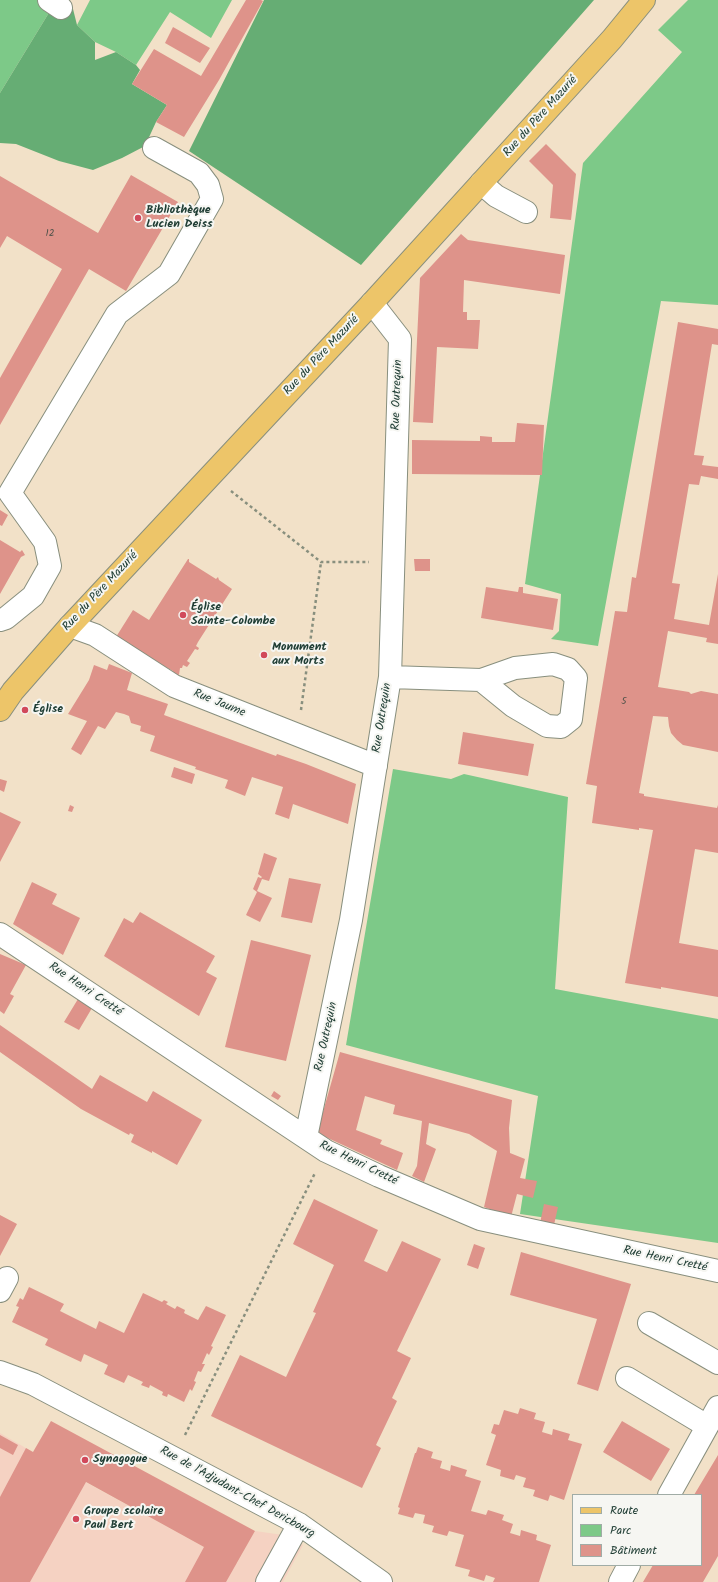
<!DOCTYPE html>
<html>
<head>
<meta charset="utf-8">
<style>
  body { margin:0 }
  #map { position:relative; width:718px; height:1582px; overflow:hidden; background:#f2e1c8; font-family:Kalam,sans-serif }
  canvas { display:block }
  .legend { position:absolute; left:572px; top:1494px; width:130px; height:72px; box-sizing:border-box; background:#f6f6f2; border:1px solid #a0aca6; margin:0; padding:5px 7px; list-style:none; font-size:12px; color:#1f3d34 }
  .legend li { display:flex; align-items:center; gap:8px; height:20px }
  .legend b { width:20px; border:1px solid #a0aca6 }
</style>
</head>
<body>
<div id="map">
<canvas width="718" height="1582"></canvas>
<ul class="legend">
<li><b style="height:5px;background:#edc569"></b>Route</li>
<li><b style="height:11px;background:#7dc988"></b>Parc</li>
<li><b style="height:11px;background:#de938a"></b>Bâtiment</li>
</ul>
</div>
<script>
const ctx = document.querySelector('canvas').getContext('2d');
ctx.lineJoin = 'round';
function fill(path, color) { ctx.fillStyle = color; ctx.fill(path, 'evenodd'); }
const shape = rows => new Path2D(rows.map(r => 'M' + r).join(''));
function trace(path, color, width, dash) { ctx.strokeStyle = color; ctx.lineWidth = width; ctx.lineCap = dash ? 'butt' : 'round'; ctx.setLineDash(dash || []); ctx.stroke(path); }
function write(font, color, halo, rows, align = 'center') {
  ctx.font = font + ' Kalam,sans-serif'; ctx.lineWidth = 4; ctx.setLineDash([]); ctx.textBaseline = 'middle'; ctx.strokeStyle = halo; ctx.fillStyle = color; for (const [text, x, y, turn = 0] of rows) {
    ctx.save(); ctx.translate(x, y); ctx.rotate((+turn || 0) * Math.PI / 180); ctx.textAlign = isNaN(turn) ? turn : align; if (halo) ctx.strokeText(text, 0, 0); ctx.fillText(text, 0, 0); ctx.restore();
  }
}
fill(shape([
  [0,1433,55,1465,56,1466,204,1547,237,1563,255,1531,283,1535,303,1545,283,1582,0,1582]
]), '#f5d2c2');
fill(shape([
  [0,0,38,0,50,11,0,93],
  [90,0,232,0,211,38,170,12,136,65,116,52,95,42,77,25],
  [688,0,718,0,718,305,661,301,598,646,551,639,559,631,561,594,525,584,583,163,682,52,658,30],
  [393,769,451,779,464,774,568,797,555,989,718,1019,718,1243,520,1214,538,1096,346,1045]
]), '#7dc988');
fill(shape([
  [264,0,594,0,361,265,189,151],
  [73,9,77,25,95,42,95,60,116,52,136,65,140,70,132,84,167,105,156,122,145,146,122,158,93,170,59,161,16,144,0,143,0,93,50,11]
]), '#66ad74');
fill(shape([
  [246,0,261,0,263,1,219,80,184,137,156,122,167,105,132,84,154,49,201,76],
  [173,27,210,48,200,63,165,43],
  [546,144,576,174,571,220,550,218,553,185,529,161],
  [131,175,178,202,126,291,89,269,0,425,0,378,62,269,7,236,0,248,0,176,98,233],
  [461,234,468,240,565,255,560,294,464,280,463,312,467,312,467,320,480,320,478,349,437,347,433,423,413,422,420,278],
  [678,322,718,329,718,345,712,344,694,455,704,456,702,465,718,467,718,479,701,476,699,485,689,484,672,583,680,584,674,619,709,625,718,574,718,644,706,642,707,638,668,631,658,687,689,692,691,694,701,691,718,694,718,752,683,745,677,740,671,733,669,726,668,717,653,716,639,793,644,794,644,796,717,808,718,805,718,853,695,849,679,943,718,950,718,997,661,987,661,989,625,983,653,830,639,828,639,830,592,823,597,786,586,784,615,611,627,612,632,577,636,578],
  [517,423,544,425,542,475,412,474,412,440,480,441,480,436,492,437,492,442,515,442],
  [0,510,8,515,2,526,0,525],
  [0,540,20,552,22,550,25,555,21,557,0,594],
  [188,559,189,559,189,562,216,579,218,577,219,580,232,589,198,642,196,646,199,648,198,650,195,649,187,661,190,663,187,667,183,665,182,668,180,668,179,675,173,673,173,671,162,665,158,665,158,662,116,637,133,610,149,620],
  [414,559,430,559,430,571,415,571],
  [486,587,518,592,519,587,523,587,523,593,558,599,553,630,481,618],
  [109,664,132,673,127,690,168,704,164,715,276,756,277,754,306,764,356,784,348,824,293,804,289,819,275,814,283,787,252,777,245,796,225,788,228,780,195,769,196,767,150,751,155,736,140,731,141,726,131,723,129,716,124,714,116,712,105,729,98,726,81,755,71,749,87,721,68,714,89,680,94,665,107,670],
  [463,732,534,744,528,776,458,764],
  [174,767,195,774,192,784,171,777],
  [0,779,7,781,4,792,0,790],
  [70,805,74,807,72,812,68,811],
  [0,812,21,822,0,862],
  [264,853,277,858,269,881,262,879,257,891,272,898,260,922,246,915,257,892,253,889,258,877,261,878,262,877,258,874],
  [289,878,321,884,312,923,281,917],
  [32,882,57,894,52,904,80,918,63,955,13,924],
  [140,912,215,956,206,972,217,978,199,1016,104,956,124,918,133,923],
  [251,940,311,955,286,1061,225,1047],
  [0,954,26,965,10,994,14,996,4,1014,0,1011],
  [78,999,92,1008,79,1030,64,1022],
  [0,1025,92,1089,100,1075,147,1102,153,1091,202,1120,177,1165,152,1151,152,1153,131,1142,134,1135,130,1133,129,1135,81,1109,0,1052],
  [340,1052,512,1100,509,1128,510,1153,525,1159,520,1178,537,1181,533,1198,517,1194,511,1217,484,1207,497,1151,469,1134,429,1123,426,1144,436,1149,424,1182,412,1176,417,1166,422,1121,393,1114,395,1105,365,1096,356,1130,382,1140,380,1144,403,1153,397,1170,317,1133],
  [274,1091,281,1096,278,1100,271,1096],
  [314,1199,378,1230,364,1261,387,1272,402,1241,441,1259,397,1351,411,1358,392,1398,397,1401,376,1445,381,1448,362,1488,211,1416,240,1355,286,1377,316,1313,313,1312,334,1265,293,1244],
  [544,1204,558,1207,554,1225,540,1223],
  [0,1215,17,1224,0,1256],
  [474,1244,485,1248,478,1269,467,1265],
  [521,1252,631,1284,598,1391,577,1384,597,1319,510,1295],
  [29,1287,64,1304,60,1311,96,1329,99,1321,124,1333,143,1293,162,1302,164,1300,168,1302,166,1304,175,1309,177,1306,185,1310,184,1313,198,1320,206,1306,226,1315,211,1346,213,1347,209,1355,207,1353,202,1364,205,1364,201,1372,198,1371,194,1381,196,1382,192,1391,190,1389,184,1402,168,1394,167,1397,162,1395,163,1392,150,1385,149,1388,141,1385,143,1382,128,1375,124,1383,104,1374,108,1365,84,1354,81,1362,45,1345,48,1339,12,1322,19,1307,16,1306,20,1298,23,1300],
  [520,1408,536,1413,534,1419,545,1422,542,1432,552,1435,553,1429,570,1434,568,1440,582,1444,564,1500,550,1495,548,1501,533,1496,535,1490,523,1487,526,1478,516,1475,514,1480,500,1476,501,1470,486,1465,496,1435,491,1433,494,1424,499,1425,504,1410,518,1414],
  [51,1421,255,1531,226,1582,185,1582,204,1547,86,1482,30,1582,0,1582,0,1497,26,1448,33,1452],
  [622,1421,670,1449,651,1481,603,1452],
  [0,1435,18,1445,13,1455,0,1448],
  [418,1447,433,1452,431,1458,442,1461,440,1468,450,1471,451,1465,467,1470,465,1476,481,1481,471,1511,486,1515,488,1510,504,1515,502,1520,513,1524,510,1533,520,1536,521,1530,537,1535,536,1540,551,1545,539,1582,493,1582,495,1578,486,1575,484,1581,468,1576,470,1570,455,1566,464,1535,449,1531,447,1536,432,1532,434,1526,423,1523,425,1515,415,1513,413,1518,398,1514,400,1508,398,1507,415,1453,416,1453],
  [718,1455,718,1556,703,1582,643,1582,653,1565,701,1565,701,1495,694,1495]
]), '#de938a');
const minor = shape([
  [49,0,61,8],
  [481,183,496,196,526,212],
  [0,620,6,618,33,596,50,566,45,542,10,493,117,314,169,274,212,199,208,185,199,173,154,148],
  [70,626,95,635,174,686,376,766],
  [390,677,481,680,513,706,547,726,561,727,571,719,576,678,568,669,553,664,515,668,481,680],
  [0,934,326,1151,379,1176,480,1219,718,1271],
  [306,1137,351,920,390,677,400,339,372,303],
  [0,1291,7,1278],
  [649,1323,718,1363],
  [0,1372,33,1384,299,1524,381,1582],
  [627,1378,707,1426],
  [669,1495,718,1407],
  [267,1582,299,1524],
  [620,1582,629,1565]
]);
const major = shape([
  [0,710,13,691,70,626,372,303,612,39,644,0]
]);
trace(minor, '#888f7e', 24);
trace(major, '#888f7e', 24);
trace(shape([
  [231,491,321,562,369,562],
  [301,710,321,562],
  [185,1435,315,1173]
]), '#888f7e', 2.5, [3, 3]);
trace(minor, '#fff', 22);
trace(major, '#edc569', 22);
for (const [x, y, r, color] of [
  [138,218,4,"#d1495b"],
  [183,615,4,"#d1495b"],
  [264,655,4,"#d1495b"],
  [25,710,4,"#d1495b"],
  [85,1460,4,"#d1495b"],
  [76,1519,4,"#d1495b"]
]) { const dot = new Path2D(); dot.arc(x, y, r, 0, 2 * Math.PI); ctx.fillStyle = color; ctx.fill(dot); trace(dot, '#f6f6f2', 1.5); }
write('10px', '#4f524a', null, [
  ["12",50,234],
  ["5",624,702]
]);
write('12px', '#1f3d34', '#f6f6f2', [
  ["Rue du Père Mazurié",541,117,-48],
  ["Rue du Père Mazurié",322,356,-47],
  ["Rue Outrequin",398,395,-88],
  ["Rue du Père Mazurié",101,592,-47],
  ["Rue Jaume",219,704,22],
  ["Rue Outrequin",383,718,-81],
  ["Rue Henri Cretté",85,990,34],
  ["Rue Outrequin",327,1037,-78],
  ["Rue Henri Cretté",358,1164,26],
  ["Rue Henri Cretté",665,1260,12],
  ["Rue de l'Adjudant-Chef Dericbourg",237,1493,29]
]);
write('bold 12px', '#1f3d34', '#f6f6f2', [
  ["Bibliothèque",146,211],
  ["Lucien Deiss",146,225],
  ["Église",191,608],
  ["Sainte-Colombe",191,622],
  ["Monument",272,648],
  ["aux Morts",272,662],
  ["Église",33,710],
  ["Synagogue",93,1460],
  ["Groupe scolaire",84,1512],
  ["Paul Bert",84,1526]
], 'left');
</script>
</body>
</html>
